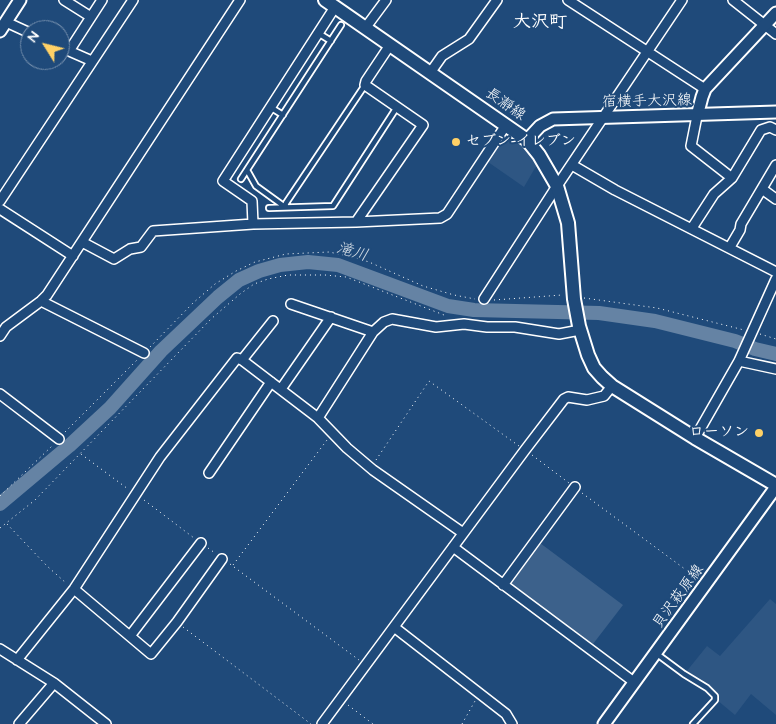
<!DOCTYPE html>
<html>
<head>
<meta charset="utf-8">
<style>
  body { margin:0 }
  #map { position:relative; width:776px; height:724px; overflow:hidden; background:#1f4a7a; font-family:"Architects Daughter",sans-serif }
  canvas { display:block }
  .north { position:absolute; left:20px; top:20px; width:50px; height:50px; box-sizing:border-box; background:#1f4a7a; border:1px solid #7992af; border-radius:50%; rotate:306deg; font-size:14px; font-weight:700; line-height:20px; text-align:center; color:#fff }
  .north::after { content:''; display:block; margin:auto; width:18px; height:22px; background:#ffd166; clip-path:polygon(50% 0,100% 100%,50% 72%,0 100%) }
</style>
</head>
<body>
<div id="map">
<canvas width="776" height="724"></canvas>
<div class="north">N</div>
</div>
<script>
const ctx = document.querySelector('canvas').getContext('2d');
ctx.lineJoin = 'round';
function fill(path, color) { ctx.fillStyle = color; ctx.fill(path, 'evenodd'); }
const shape = rows => new Path2D(rows.map(r => 'M' + r).join(''));
function trace(path, color, width, dash) { ctx.strokeStyle = color; ctx.lineWidth = width; ctx.lineCap = dash ? 'butt' : 'round'; ctx.setLineDash(dash || []); ctx.stroke(path); }
function write(font, color, halo, rows, align = 'center') {
  ctx.font = font + ' "Architects Daughter","Klee One",sans-serif'; ctx.lineWidth = 4; ctx.setLineDash([]); ctx.textBaseline = 'middle'; ctx.strokeStyle = halo; ctx.fillStyle = color; for (const [text, x, y, turn = 0] of rows) {
    ctx.save(); ctx.translate(x, y); ctx.rotate((+turn || 0) * Math.PI / 180); ctx.textAlign = isNaN(turn) ? turn : align; if (halo) ctx.strokeText(text, 0, 0); ctx.fillText(text, 0, 0); ctx.restore();
  }
}
fill(shape([
  [509,133,522,143,539,165,535,168,524,187,488,162,504,135],
  [770,599,776,604,776,715,751,694,735,715,717,700,713,690,701,679,686,672,707,646,720,656]
]), '#2e5683');
fill(shape([
  [540,543,623,605,593,644,511,584,510,582]
]), '#3c618b');
trace(shape([
  [0,504,69,446,110,408,161,351,218,297,239,280,259,271,280,265,308,262,338,265,448,306,474,310,599,313,655,321,735,341,755,349,776,354]
]), '#6583a4', 14);
const lane = shape([
  [318,33,331,41],
  [270,107,283,115],
  [247,170,256,186,285,207,286,203,365,85],
  [241,179,341,25],
  [269,208,333,206,397,107],
  [657,654,684,674,707,688,715,696,715,700,693,724]
]);
const street = shape([
  [64,0,91,17],
  [568,0,705,89],
  [733,0,776,34],
  [6,22,30,33],
  [366,27,386,0],
  [60,47,92,61],
  [69,51,102,0],
  [430,73,442,56,469,39,497,0],
  [697,116,691,146,732,178],
  [572,165,615,190,776,272],
  [762,189,776,199],
  [0,201,133,0],
  [0,209,73,256],
  [356,222,423,125,365,85,366,81,390,45],
  [253,224,252,201,223,181,335,7],
  [692,228,714,194,732,178,761,130,770,127,776,130],
  [82,242,114,259,130,249,141,247,153,231,253,224,356,222,440,218,447,214,451,208,506,125],
  [730,247,740,230,741,224,776,165],
  [484,299,557,186,682,0],
  [41,301,144,353],
  [291,304,373,332],
  [0,336,6,327,41,301,47,295,240,0],
  [242,360,273,321],
  [739,361,776,369],
  [281,389,331,317],
  [0,394,59,439],
  [318,418,373,332,384,322,392,319,436,327,464,324,487,327,515,327,559,334,580,330],
  [695,438,739,361,776,279],
  [209,473,271,382],
  [453,547,634,682],
  [503,585,575,487],
  [74,589,151,654,177,622,222,559],
  [394,627,506,714,512,724],
  [130,636,201,543],
  [0,649,54,683,106,724],
  [17,660,74,589,160,457,237,358,242,360,318,418,347,448,373,470,463,533],
  [19,724,54,683],
  [322,724,525,450,564,399,568,397,587,400,604,396,612,386]
]);
const secondary = shape([
  [0,31,20,0],
  [697,116,702,97,705,89,776,13],
  [527,140,540,126,553,119,776,112],
  [604,724,776,487]
]);
const primary = shape([
  [325,0,527,140,539,155,557,186,568,223,574,299,579,326,588,355,594,368,602,377,612,386,695,438,776,485]
]);
trace(lane, '#fff', 8);
trace(street, '#fff', 12);
trace(secondary, '#fff', 15);
trace(primary, '#fff', 16);
trace(shape([
  [584,298,657,308,744,330],
  [494,300,562,295],
  [760,334,776,339],
  [150,347,193,303,215,284,236,271,255,262,286,254,329,252,353,257,369,262,423,286,454,295,475,299],
  [65,432,138,359],
  [81,454,128,489],
  [532,455,569,483],
  [376,460,429,381,519,446],
  [582,493,697,578],
  [0,496,52,446],
  [144,500,194,538],
  [7,524,47,566,66,583],
  [0,528,35,500,211,319,240,294,254,284,268,279,288,275,325,275,346,277,444,315],
  [208,548,215,553],
  [230,564,359,660],
  [233,565,327,440],
  [183,627,311,724],
  [348,705,373,724],
  [462,724,475,701]
]), '#fff', 1, [1, 4]);
trace(lane, '#1f4a7a', 4.5);
trace(street, '#1f4a7a', 9);
trace(secondary, '#1f4a7a', 11);
trace(primary, '#1f4a7a', 12);
for (const [x, y, r, color] of [
  [456,142,5,"#ffd166"],
  [759,433,5,"#ffd166"]
]) { const dot = new Path2D(); dot.arc(x, y, r, 0, 2 * Math.PI); ctx.fillStyle = color; ctx.fill(dot); trace(dot, '#1f4a7a', 2); }
write('15px', '#fff', '#1f4a7a', [
  ["宿横手大沢線",647,102,-1],
  ["長瀞線",505,105,35],
  ["貝沢萩原線",679,597,-54]
]);
write('bold 15px', '#fff', '#1f4a7a', [
  ["セブン-イレブン",466,142],
  ["ローソン",749,433,"right"]
], 'left');
write('italic 16px', '#d8e0e8', '#1f4a7a', [
  ["滝川",352,253,16]
]);
write('bold 18px', '#fff', '#1f4a7a', [
  ["大沢町",540,23]
]);
</script>
</body>
</html>
